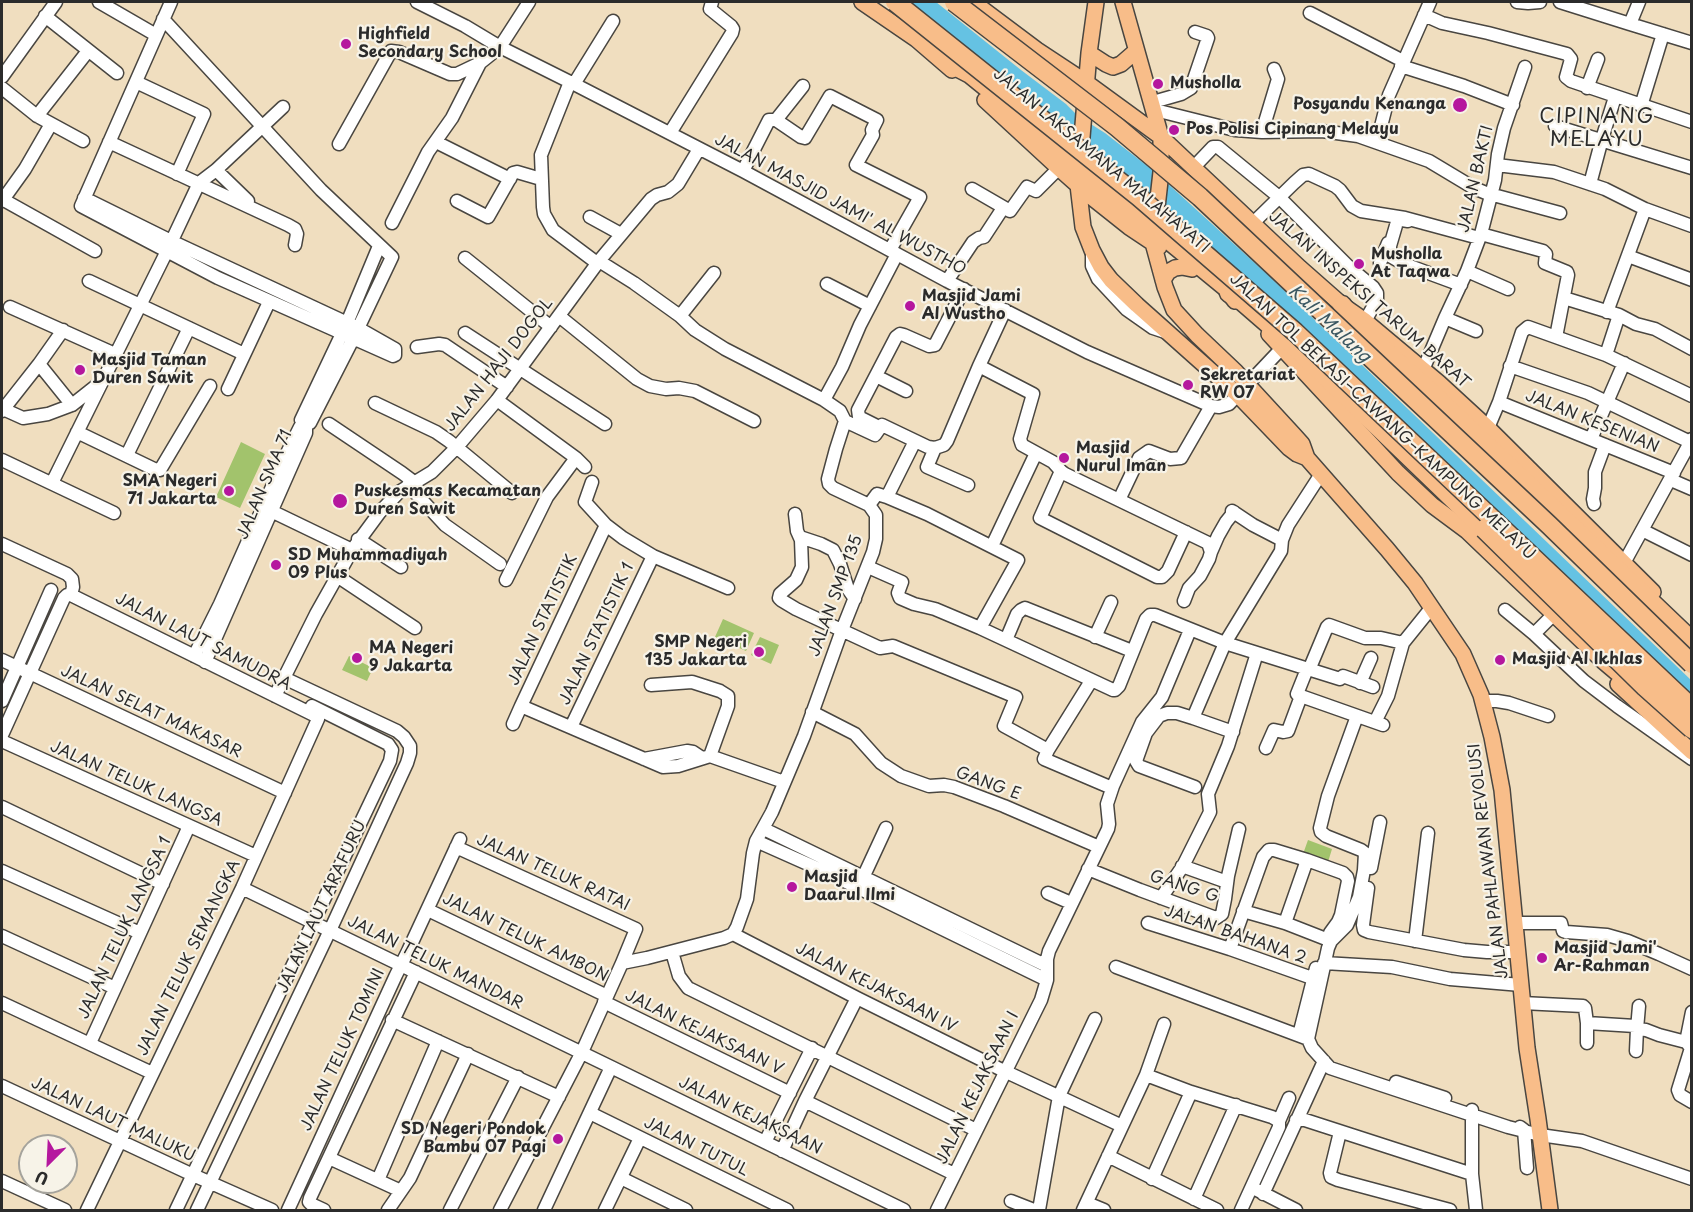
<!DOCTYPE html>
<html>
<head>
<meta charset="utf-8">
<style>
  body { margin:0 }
  #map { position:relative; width:1693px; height:1212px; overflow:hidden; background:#f0debf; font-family:"Playpen Sans",sans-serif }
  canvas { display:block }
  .frame { position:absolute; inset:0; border:3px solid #2b2b2b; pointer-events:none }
  .north { position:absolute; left:18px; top:1134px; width:60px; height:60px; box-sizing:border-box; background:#f7f3e8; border:2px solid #a5a39c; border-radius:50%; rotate:204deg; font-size:16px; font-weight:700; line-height:24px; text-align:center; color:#2b2b2b }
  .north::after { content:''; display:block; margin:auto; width:21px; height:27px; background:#b5179e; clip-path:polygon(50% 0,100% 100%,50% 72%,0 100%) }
</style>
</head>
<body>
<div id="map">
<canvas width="1693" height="1212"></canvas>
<div class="frame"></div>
<div class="north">U</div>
</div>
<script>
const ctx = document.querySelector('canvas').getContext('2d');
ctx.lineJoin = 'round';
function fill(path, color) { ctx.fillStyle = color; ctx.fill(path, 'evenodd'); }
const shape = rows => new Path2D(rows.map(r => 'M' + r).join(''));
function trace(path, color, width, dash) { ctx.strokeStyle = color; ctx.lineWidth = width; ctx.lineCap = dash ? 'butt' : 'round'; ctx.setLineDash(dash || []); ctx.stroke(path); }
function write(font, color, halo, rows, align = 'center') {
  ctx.font = font + ' "Playpen Sans",sans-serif'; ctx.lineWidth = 4.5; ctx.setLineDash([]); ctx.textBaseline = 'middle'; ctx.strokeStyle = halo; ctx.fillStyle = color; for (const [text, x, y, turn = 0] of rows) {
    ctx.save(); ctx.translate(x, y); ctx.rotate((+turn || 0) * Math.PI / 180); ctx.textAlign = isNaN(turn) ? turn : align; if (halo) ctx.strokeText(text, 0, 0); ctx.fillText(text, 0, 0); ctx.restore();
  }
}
fill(shape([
  [241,442,265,454,240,508,216,497],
  [723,619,754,633,746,651,715,637],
  [760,637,779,645,771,664,751,655],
  [349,656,373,668,367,681,342,670],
  [1308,840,1332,849,1328,862,1303,854]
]), '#a2c36c');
fill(shape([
  [895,2,936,2,1021,70,1066,104,1078,116,1105,133,1155,172,1268,275,1691,680,1691,705]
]), '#65c2e3');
const minor = shape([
  [99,2,156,35],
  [417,2,465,26,500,47,574,84,743,171,947,281,1087,352,1211,406,1219,407,1229,404,1282,348],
  [1517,2,1528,3,1540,2],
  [1560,2,1630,24],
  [1639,2,1630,24,1692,43],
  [1310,13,1403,61],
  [1424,15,1442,23,1488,33,1567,54,1571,59,1566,77,1571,81,1692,122],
  [45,16,117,73],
  [163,19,321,190,392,257,353,339,310,423],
  [1401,66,1464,86,1513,105],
  [2,77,56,2],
  [136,82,204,114,177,174],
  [570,82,541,155,543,207,544,214,553,230,597,263],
  [574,84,613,21],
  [2,88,37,116,83,141],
  [1587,88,1598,59],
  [1153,102,1181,94,1191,88,1208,38,1207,36,1195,32],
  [1641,106,1663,34],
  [1155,110,1235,130,1262,132,1322,131,1358,136,1429,161,1474,188,1486,193,1560,213],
  [37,116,88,51],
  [776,120,803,86],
  [1555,126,1692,168],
  [1262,132,1278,79,1274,69],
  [670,133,732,33,733,29,731,26,710,9,712,2],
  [109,142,288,225,295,229,297,234,295,245],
  [436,142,510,179],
  [1377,142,1389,95,1430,2],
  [339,144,391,51,399,52,450,74,457,74,480,63],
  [1497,165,1554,172,1605,189,1645,209,1692,226],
  [1193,168,1213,147,1218,147,1279,197,1348,266,1373,287,1377,293,1377,300,1365,321],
  [216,170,248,201],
  [743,171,769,120,776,120,801,137,805,138,830,96,877,120,872,130,873,135,856,165,920,197,890,250],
  [1590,184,1602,139,1615,97],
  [972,189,1010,211,1027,187,1036,191,1059,168],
  [84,198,171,241,358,328,395,349,395,355,393,356,218,278,81,206,171,2],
  [2,199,95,251],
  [2,201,25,169,51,124],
  [457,201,488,217,513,173,517,172,541,179],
  [590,217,621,234],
  [1408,221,1402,220,1397,222,1390,246,1390,256,1404,264,1461,285],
  [392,223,428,152,452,118,480,63,500,47,529,2],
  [1253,223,1294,183,1303,175,1309,174,1335,186,1340,190,1352,206,1361,211,1405,218,1479,238],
  [1481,234,1543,251,1546,254,1545,263,1567,272,1568,275,1556,337],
  [1092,250,1092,266,1098,279,1126,309,1153,328,1165,332],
  [1628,256,1692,280],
  [465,258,551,327],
  [1380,263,1388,243],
  [1467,271,1508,289],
  [89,281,244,354],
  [947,281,973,242,979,238,984,237,1003,208],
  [827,284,870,306],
  [1564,298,1619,315,1636,324,1655,329,1692,349],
  [10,307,115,354],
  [1607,312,1645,209],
  [559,316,637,379,650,386,666,389,679,388,695,391,754,421],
  [680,316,714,273],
  [1445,318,1476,331],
  [465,333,605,424],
  [417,347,439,344,445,345,507,387],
  [1606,355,1619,315],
  [39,364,72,405],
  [979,366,1033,394,1020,439,1022,445,1053,462,1061,471,1065,474,1208,543,1211,552,1209,559,1200,576,1189,588,1184,601],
  [1510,366,1588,393,1690,442],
  [1423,370,1445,318,1467,271,1481,234,1495,180,1498,154,1504,128,1525,67],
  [876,376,906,391],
  [228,389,269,302],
  [497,400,576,458,585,467],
  [824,400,842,367,860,325,897,254],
  [1499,402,1674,473],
  [375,403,436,432,449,441,512,493],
  [3,409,23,418,48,414,72,405,96,386],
  [2,411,39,364,63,330],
  [301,420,347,323,379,246],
  [845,421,875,435,882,425,928,447,935,448,944,445,947,441,979,366,1005,310],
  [329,424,402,473,414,482],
  [875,425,859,417,858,410,896,337,900,334,904,335,929,346,935,345,964,289],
  [1488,428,1499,402,1522,332,1528,327,1606,355,1692,396],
  [77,432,154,469,160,470,210,386],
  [1591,439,1624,363],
  [935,448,927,467,968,485],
  [127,455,189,328],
  [2,460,114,513],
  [1061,471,1040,518,1157,577,1162,577,1168,571,1186,532],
  [1671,480,1692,489],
  [592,482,585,502,606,525,623,538,653,556,728,588],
  [52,483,167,251,199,183,216,170,283,107],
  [408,485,445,525,500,564],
  [887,497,915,441],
  [1119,500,1139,458,1149,451,1170,459,1181,458,1211,406],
  [1594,504,1593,499,1595,488,1595,472,1605,445],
  [869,505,877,494,887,497,927,514,1018,560,980,628],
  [267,509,352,550],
  [1232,511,1253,525,1282,540],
  [795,514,797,531,801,540,802,567,796,580,780,594,779,598,781,600,796,609,880,648,893,646,1016,697,1004,726,1048,750,1044,759,1112,788],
  [606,525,521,706,663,767,678,766,710,756,784,782],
  [1642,530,1692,555],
  [800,537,821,544,833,550,840,564,848,589,855,599],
  [358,539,401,567],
  [2,544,67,574,72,579,73,587,71,595],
  [992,546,1036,453],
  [1211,552,1218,536,1226,522,1234,512],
  [1624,563,1692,439],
  [868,567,902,582,898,593,900,598,914,604,935,609,980,628,1113,690,1115,690,1119,686,1146,619,1150,615,1155,615,1225,643,1340,679,1343,676,1373,687],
  [337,576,415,628],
  [506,580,547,497,576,458],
  [71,595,316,716,318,719,242,888,87,1210],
  [1505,610,1534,634,1584,681,1617,706,1692,759],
  [1534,634,1554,614],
  [1095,637,1111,602],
  [1006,640,1017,614,1021,610,1025,608,1132,651],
  [194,656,220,604,288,451,300,427,303,425,306,427,306,433,205,662],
  [2,660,285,793],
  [1307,669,1297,694,1298,695,1383,725],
  [1309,670,1327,627,1329,625,1365,638,1381,638,1403,643],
  [1360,683,1371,658],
  [651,685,692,682,720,691,728,696,728,706,710,756],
  [275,696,316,614,352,550,380,512,399,492,432,472,457,447,497,400,599,261,651,199,657,195,668,192,678,184,699,149],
  [2,701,51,590],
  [1484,701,1497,701,1509,703,1548,716],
  [812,712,855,734,881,763,901,776,929,786,944,785,954,787,1004,806,1099,847],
  [1193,718,1233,732],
  [1375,722,1388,696,1403,643,1432,607],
  [513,724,521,706],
  [571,727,653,556],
  [2,735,64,598,67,595,71,595],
  [2,741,256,856],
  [1266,748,1274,730,1283,732,1288,731,1301,696],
  [1048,750,1091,681],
  [644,759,687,751,693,752,702,758],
  [1195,787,1139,766,1136,761,1146,733,1159,716,1167,713,1177,713,1193,718,1225,643,1281,551,1282,540,1288,525,1321,474],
  [2,807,163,884],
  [764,829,1047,966],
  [756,841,828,873,1047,980],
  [456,847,636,929,622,963],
  [1182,866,1227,882],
  [1371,868,1380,822],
  [1088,869,1140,890,1216,918,1222,914,1225,899,1228,876,1239,829],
  [2,871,140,933],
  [861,882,886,828],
  [242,888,611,1067,904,1210],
  [1368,888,1363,925,1364,930,1369,932,1464,950,1487,952,1518,952],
  [1048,893,1071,903],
  [1161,898,1183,866,1210,812,1208,794,1228,746,1257,653],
  [428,910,607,996],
  [1243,911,1285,923,1326,939],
  [1148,923,1230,949,1312,978],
  [1285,923,1307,860],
  [1516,923,1561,923,1563,931,1566,932,1607,935,1628,941,1659,954,1692,969],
  [733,934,857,998,1000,1069,1122,1126],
  [2,936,115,988],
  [1415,941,1428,833],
  [1230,949,1263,857,1269,850,1274,850,1307,860,1343,873,1347,877,1348,881,1341,915,1338,922,1330,933],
  [672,952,679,976,688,988,976,1130],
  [1324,963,1392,967,1450,979,1521,985],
  [1116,967,1308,1039,1312,1048,1330,1068,1508,1127,1540,1135,1582,1141,1692,1179],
  [604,1002,790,1093],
  [2,1003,152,1073],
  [1522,1003,1583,1006,1585,1008,1587,1023,1587,1043],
  [1639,1006,1637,1029,1646,1030,1659,1035,1686,1042],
  [1692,1012,1686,1042,1691,1048,1678,1090,1680,1095,1692,1102],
  [392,1020,559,1097],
  [1587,1023,1635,1026,1637,1029,1636,1051],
  [1299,1035,1316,968],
  [1308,1039,1328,948,1331,941,1347,925,1359,897,1364,870,1365,853,1361,850,1326,836,1321,832,1320,828,1328,796,1357,716],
  [90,1043,189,826],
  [1146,1075,1164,1024],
  [1396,1082,1445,1098],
  [2,1086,193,1175,272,1210],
  [805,1101,954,1174],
  [1472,1110,1472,1174,1476,1210],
  [590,1113,787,1210],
  [1296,1120,1305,1120,1472,1174],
  [1279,1121,1289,1098],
  [1520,1127,1524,1130,1527,1168],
  [1340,1132,1330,1173,1331,1177,1338,1180,1450,1210],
  [765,1142,812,1048],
  [782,1151,805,1101,857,998],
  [1108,1156,1217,1210],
  [329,1158,401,1191],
  [621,1178,686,1210],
  [1152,1179,1191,1092],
  [378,1180,438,1041],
  [2,1181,65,1210],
  [1257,1190,1296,1210],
  [1263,1194,1324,1061],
  [1194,1199,1236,1105],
  [1011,1201,1034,1210],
  [1087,1203,1104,1210],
  [176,1210,390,761,392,750,388,744,312,706],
  [197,1210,333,924,407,763,410,753,410,746,404,737,397,731,284,678],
  [288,1210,396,975,408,951,460,839],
  [324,1210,311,1204,309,1202,310,1198,416,972],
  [388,1210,410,1178,468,1054],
  [450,1210,518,1077],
  [500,1210,582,1052,622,963,647,958,724,938,733,934,737,927,747,899,753,853,756,841,772,812,804,736,842,630,873,552,876,539,876,515,869,505,833,488,829,484,828,479,836,449,845,421,840,411,824,400,725,349,695,330,680,316,634,283,599,261],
  [544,1210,611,1067],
  [605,1210,640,1138],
  [937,1210,1041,1000,1047,980,1047,959,1049,951,1108,829,1109,824,1107,804,1113,786,1142,722,1162,697,1190,630],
  [1039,1210,1059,1096,1095,1019],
  [1083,1210,1146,1075,1191,1092,1272,1117,1279,1121,1279,1127,1241,1210]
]);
const major = shape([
  [862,2,916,39,952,70],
  [973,2,1037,50,1087,83,1161,137,1300,268,1342,305,1365,321,1439,383,1488,428,1653,592],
  [1096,2,1089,53,1078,185,1083,227,1092,250,1101,267,1111,280,1137,305,1238,395,1289,448,1297,454,1307,458],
  [1123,2,1161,137,1161,172,1153,243,1165,287,1174,310,1197,335,1236,372,1294,435,1302,444,1307,458,1387,549,1415,583,1463,654,1481,695,1492,737,1502,790,1527,1048,1538,1119,1550,1210],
  [1089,53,1106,64,1113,67,1121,64,1136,51],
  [946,63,969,75,1016,113,1080,167,1098,184,1226,289,1235,301],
  [985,100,1063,172,1090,196,1129,227,1159,247],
  [1163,280,1168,272,1175,268,1182,267,1192,269],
  [1269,334,1398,473,1432,505,1467,531,1603,661,1635,688],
  [1618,684,1692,752]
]);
const highway = shape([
  [1229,293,1243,302,1296,348,1484,529],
  [1342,305,1359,327,1428,389,1692,641]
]);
trace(minor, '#494641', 15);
trace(major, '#494641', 18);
trace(highway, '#494641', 21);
trace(minor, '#fff', 12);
trace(major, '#f8bd89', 15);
trace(highway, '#f8bd89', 18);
const highwayBridge = shape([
  [895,2,1139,197,1295,332,1692,708],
  [954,2,1117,127,1200,197,1549,525,1692,664],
  [1484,529,1645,687,1692,729]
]);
trace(highwayBridge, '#494641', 21, []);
trace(highwayBridge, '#f8bd89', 18);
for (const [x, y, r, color] of [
  [346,44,6,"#b5179e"],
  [1158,84,6,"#b5179e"],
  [1460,105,8,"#b5179e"],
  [1174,130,6,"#b5179e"],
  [1359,264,6,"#b5179e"],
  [910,306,6,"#b5179e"],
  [80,370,6,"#b5179e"],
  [1188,385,6,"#b5179e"],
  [1064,458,6,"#b5179e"],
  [229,491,6,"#b5179e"],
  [340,501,8,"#b5179e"],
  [276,565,6,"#b5179e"],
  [759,652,6,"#b5179e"],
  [357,658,6,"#b5179e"],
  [1500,660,6,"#b5179e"],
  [792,887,6,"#b5179e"],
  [1542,958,6,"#b5179e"],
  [558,1139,6,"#b5179e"]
]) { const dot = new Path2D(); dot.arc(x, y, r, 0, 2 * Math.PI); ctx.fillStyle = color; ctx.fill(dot); trace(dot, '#f7f3e8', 2); }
write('bold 16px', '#2b2b2b', '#f7f3e8', [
  ["Highfield",358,35],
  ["Secondary School",358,53],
  ["Musholla",1170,84],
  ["Posyandu Kenanga",1446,105,"right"],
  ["Pos Polisi Cipinang Melayu",1186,130],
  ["Musholla",1371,255],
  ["At Taqwa",1371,273],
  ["Masjid Jami",922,297],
  ["Al Wustho",922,315],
  ["Masjid Taman",92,361],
  ["Duren Sawit",92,379],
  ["Sekretariat",1200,376],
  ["RW 07",1200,394],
  ["Masjid",1076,449],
  ["Nurul Iman",1076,467],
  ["SMA Negeri",217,482,"right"],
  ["71 Jakarta",217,500,"right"],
  ["Puskesmas Kecamatan",354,492],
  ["Duren Sawit",354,510],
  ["SD Muhammadiyah",288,556],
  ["09 Plus",288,574],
  ["SMP Negeri",747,643,"right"],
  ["135 Jakarta",747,661,"right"],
  ["MA Negeri",369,649],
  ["9 Jakarta",369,667],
  ["Masjid Al Ikhlas",1512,660],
  ["Masjid",804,878],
  ["Daarul Ilmi",804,896],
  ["Masjid Jami'",1554,949],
  ["Ar-Rahman",1554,967],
  ["SD Negeri Pondok",546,1130,"right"],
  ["Bambu 07 Pagi",546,1148,"right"]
], 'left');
write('16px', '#2b2b2b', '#f7f3e8', [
  ["JALAN LAKSAMANA MALAHAYATI",1101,161,40],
  ["JALAN BAKTI",1476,179,-77],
  ["JALAN MASJID JAMI' AL WUSTHO",840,205,28],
  ["JALAN INSPEKSI TARUM BARAT",1369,300,41],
  ["JALAN HAJI DOGOL",499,365,-52],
  ["JALAN TOL BEKASI–CAWANG–KAMPUNG MELAYU",1382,417,43],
  ["JALAN KESENIAN",1592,422,22],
  ["JALAN SMA 71",265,485,-67],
  ["JALAN SMP 135",836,596,-70],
  ["JALAN STATISTIK",543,620,-65],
  ["JALAN STATISTIK 1",597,634,-65],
  ["JALAN LAUT SAMUDRA",203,642,27],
  ["JALAN SELAT MAKASAR",151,712,25],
  ["JALAN TELUK LANGSA",136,784,24],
  ["GANG E",988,784,20],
  ["JALAN PAHLAWAN REVOLUSI",1489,861,-97],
  ["JALAN TELUK RATAI",553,873,24],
  ["GANG G",1184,887,18],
  ["JALAN LAUT ARAFURU",322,907,-65],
  ["JALAN TELUK LANGSA 1",125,928,-65],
  ["JALAN BAHANA 2",1235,935,19],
  ["JALAN TELUK AMBON",525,938,26],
  ["JALAN TELUK SEMANGKA",189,958,-64],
  ["JALAN TELUK MANDAR",435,963,26],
  ["JALAN KEJAKSAAN IV",876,988,27],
  ["JALAN KEJAKSAAN V",704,1033,26],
  ["JALAN TELUK TOMINI",343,1050,-65],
  ["JALAN KEJAKSAAN I",978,1088,-64],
  ["JALAN KEJAKSAAN",750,1116,26],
  ["JALAN LAUT MALUKU",113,1120,25],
  ["JALAN TUTUL",696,1147,26]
]);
write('italic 18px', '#3c5862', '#f7f3e8', [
  ["Kali Malang",1329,324,43]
]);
ctx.letterSpacing = '1.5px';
write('20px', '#2b2b2b', '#f7f3e8', [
  ["CIPINANG",1597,117],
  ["MELAYU",1597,140]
]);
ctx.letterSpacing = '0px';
</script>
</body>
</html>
